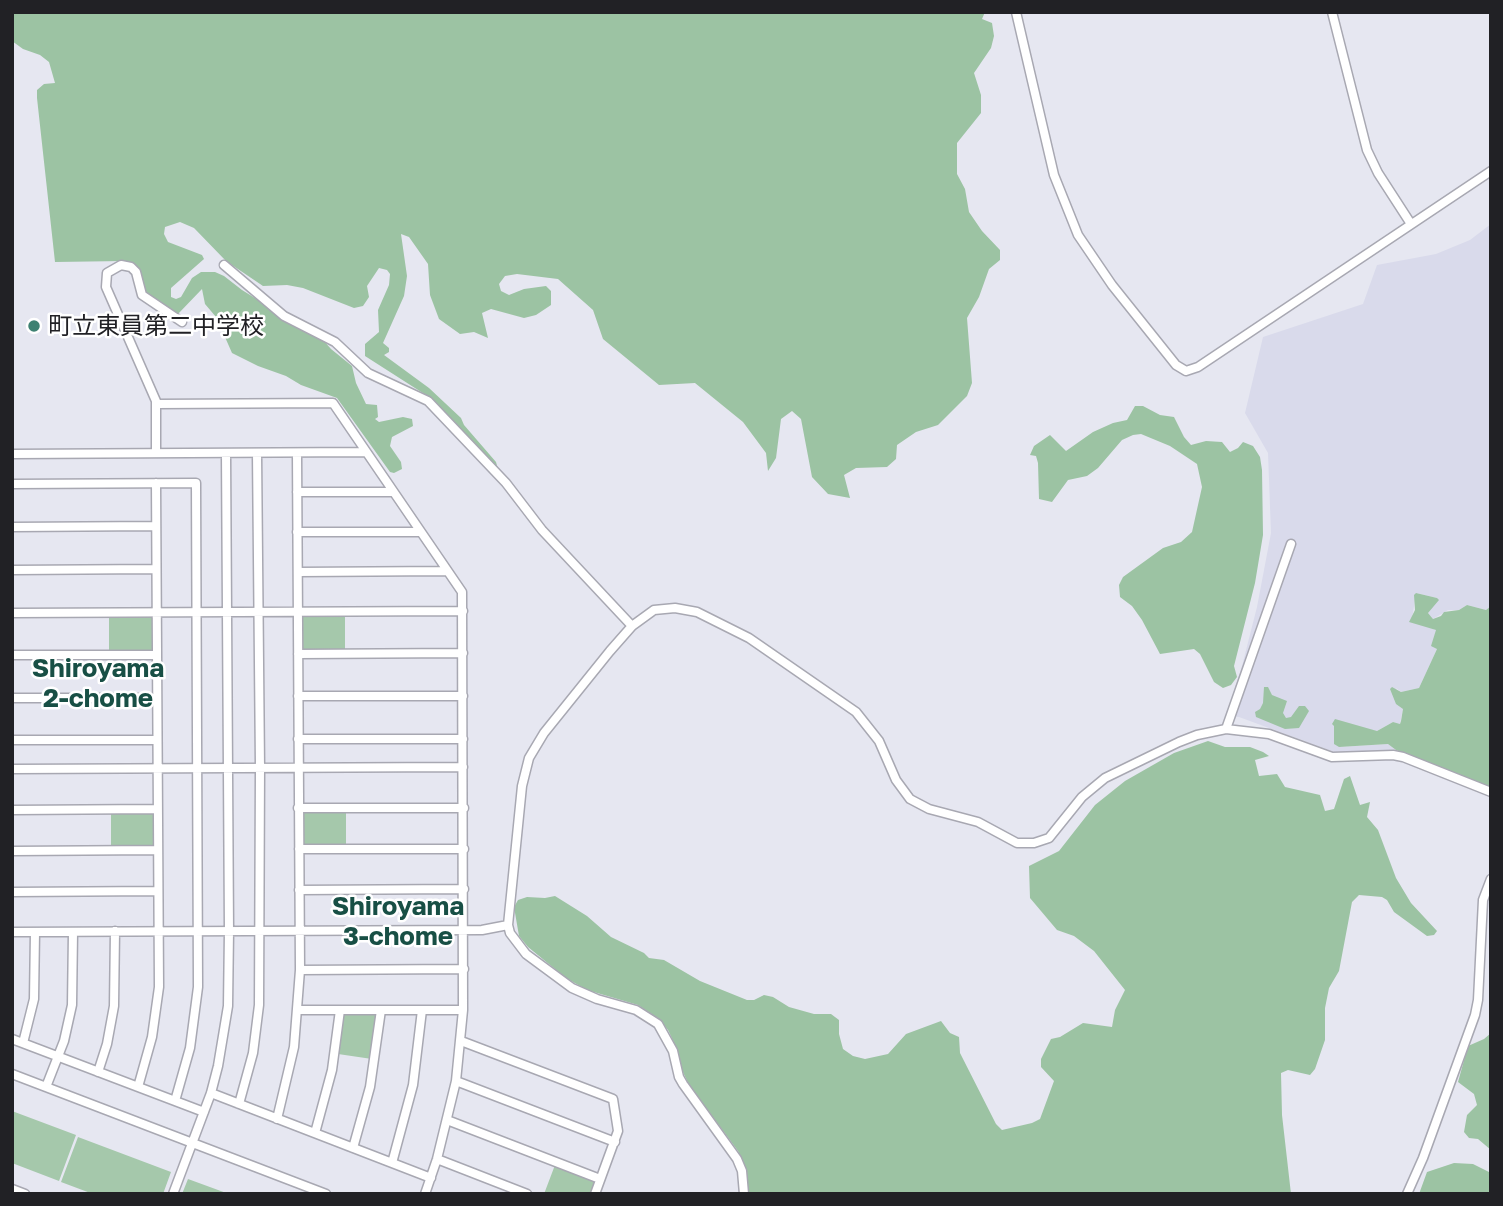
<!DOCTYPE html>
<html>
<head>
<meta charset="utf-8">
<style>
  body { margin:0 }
  #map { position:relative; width:1503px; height:1206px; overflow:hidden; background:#e6e7f1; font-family:"Golos Text",sans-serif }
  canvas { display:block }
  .frame { position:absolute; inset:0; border:14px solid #212125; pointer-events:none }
</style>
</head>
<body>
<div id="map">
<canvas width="1503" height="1206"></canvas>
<div class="frame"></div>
</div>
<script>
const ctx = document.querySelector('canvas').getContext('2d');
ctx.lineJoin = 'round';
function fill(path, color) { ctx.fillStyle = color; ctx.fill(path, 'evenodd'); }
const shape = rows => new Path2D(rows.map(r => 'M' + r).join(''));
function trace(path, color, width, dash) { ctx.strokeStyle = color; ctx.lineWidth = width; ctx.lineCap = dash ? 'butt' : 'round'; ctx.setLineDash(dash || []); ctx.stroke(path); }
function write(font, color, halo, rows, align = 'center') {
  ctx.font = font + ' "Golos Text","Noto Sans JP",sans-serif'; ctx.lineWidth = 5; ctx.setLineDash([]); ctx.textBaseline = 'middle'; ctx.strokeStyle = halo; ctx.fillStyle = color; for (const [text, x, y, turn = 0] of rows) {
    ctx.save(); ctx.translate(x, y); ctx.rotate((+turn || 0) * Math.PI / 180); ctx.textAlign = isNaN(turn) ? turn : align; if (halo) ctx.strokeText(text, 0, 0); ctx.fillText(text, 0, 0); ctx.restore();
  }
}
fill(shape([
  [1491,224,1491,606,1486,610,1467,605,1459,610,1448,610,1433,619,1428,613,1437,598,1416,593,1412,619,1436,630,1437,649,1419,688,1401,692,1396,688,1403,709,1400,724,1393,722,1377,731,1334,726,1334,737,1339,747,1388,744,1396,750,1337,753,1239,717,1226,716,1242,666,1257,607,1271,533,1268,453,1245,413,1263,337,1363,304,1377,265,1436,254,1470,240]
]), '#d9daeb');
fill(shape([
  [345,615,345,651,302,650,303,616],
  [109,616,152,617,152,651,109,652],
  [302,812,346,812,346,846,302,845],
  [111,813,153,813,154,845,111,847],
  [343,1013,377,1013,372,1059,338,1054],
  [12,1111,76,1135,59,1181,12,1163],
  [78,1137,171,1172,163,1194,93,1194,61,1182],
  [555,1165,595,1180,591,1194,544,1194],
  [188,1179,229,1194,182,1194]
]), '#a5c8ab');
fill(shape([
  [12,12,985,12,982,19,992,23,994,36,991,48,974,73,981,95,981,113,957,143,957,174,965,189,969,212,982,231,1000,250,1000,260,989,269,979,297,967,318,972,383,967,396,938,425,916,432,897,445,896,459,887,467,856,468,844,475,850,498,828,494,812,477,801,419,792,411,781,419,776,458,768,471,766,453,743,422,695,383,659,385,603,339,593,310,558,279,517,274,505,276,499,284,501,291,509,295,524,289,546,286,551,291,551,305,536,315,524,318,491,309,482,313,488,338,474,332,460,334,439,319,430,295,428,264,409,237,401,234,407,276,404,296,383,343,389,348,389,352,384,355,429,388,461,418,464,425,496,462,498,469,429,397,365,356,365,344,379,332,378,310,389,285,390,274,387,270,379,268,367,286,369,297,363,306,354,308,303,288,287,285,263,286,226,261,194,228,180,222,165,227,164,234,168,242,202,255,204,259,171,288,171,297,176,299,181,297,192,278,201,272,215,272,224,276,242,290,324,341,331,349,352,366,356,383,366,404,377,405,378,417,375,419,379,422,403,417,412,419,413,426,392,437,390,446,401,462,402,469,394,473,390,472,337,398,301,385,286,376,258,366,232,353,221,328,222,324,205,304,202,289,178,314,144,293,133,264,124,261,55,262,37,98,37,90,44,84,55,83,49,62,40,55,23,49,12,41],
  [1135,406,1143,406,1160,415,1174,417,1184,437,1191,445,1206,441,1222,442,1230,452,1238,448,1243,442,1253,446,1260,457,1262,470,1263,535,1255,583,1234,666,1237,677,1231,685,1223,688,1214,682,1200,654,1194,649,1160,654,1142,620,1132,606,1120,597,1119,585,1123,577,1163,548,1181,542,1192,532,1202,487,1197,464,1170,446,1141,434,1133,435,1122,440,1098,468,1087,476,1068,480,1052,502,1039,499,1038,463,1036,456,1030,455,1034,446,1050,435,1066,451,1093,432,1113,423,1127,420],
  [1416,593,1437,598,1439,600,1428,613,1433,619,1441,616,1444,612,1459,610,1467,605,1486,610,1491,606,1491,788,1396,750,1388,744,1339,747,1334,744,1334,726,1332,724,1335,719,1377,731,1393,722,1400,724,1401,721,1403,709,1396,704,1390,689,1392,687,1401,692,1419,688,1437,649,1431,646,1436,630,1409,622,1415,610,1414,595],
  [1264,687,1268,687,1272,695,1287,701,1283,713,1286,718,1291,717,1299,706,1305,706,1309,711,1299,728,1285,729,1256,717,1255,712,1260,709,1263,703],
  [1208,741,1225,747,1250,747,1263,752,1269,756,1255,760,1259,776,1277,774,1285,787,1320,795,1325,811,1334,809,1344,779,1350,776,1360,805,1370,802,1367,817,1378,830,1396,878,1411,903,1437,931,1434,935,1427,936,1394,912,1387,900,1382,897,1359,895,1352,902,1339,971,1329,988,1325,1008,1325,1040,1315,1069,1310,1075,1288,1070,1281,1073,1282,1115,1291,1194,748,1194,744,1165,738,1151,689,1085,681,1068,677,1049,668,1030,659,1019,638,1005,587,990,566,978,528,947,519,936,514,907,518,900,527,897,545,898,555,896,587,916,611,937,644,953,649,958,664,960,700,981,747,1000,754,1000,764,995,773,997,789,1007,814,1014,831,1014,839,1020,839,1034,843,1049,853,1056,865,1059,888,1054,906,1034,941,1021,950,1033,959,1037,960,1053,996,1124,1002,1130,1032,1123,1040,1119,1054,1081,1041,1067,1041,1059,1051,1039,1060,1037,1083,1023,1112,1027,1115,1010,1125,990,1094,951,1074,936,1057,930,1030,898,1029,866,1059,851,1095,805,1125,781,1174,753],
  [1491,1033,1491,1150,1478,1139,1469,1138,1464,1132,1467,1115,1477,1105,1474,1094,1458,1082,1468,1046,1484,1039],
  [1454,1163,1473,1164,1491,1173,1491,1194,1419,1194,1427,1172]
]), '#9cc3a3');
const minor = shape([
  [1016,12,1054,175,1078,235,1112,285,1176,365,1186,371,1198,367,1491,171],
  [1332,12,1367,150,1378,173,1411,224],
  [224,265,284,316,335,342,368,373,428,401,506,483,542,530,632,626],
  [156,404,333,403,462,592,463,1010,456,1081,437,1159,425,1194],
  [156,453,156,401,106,287,107,273,121,265,131,267,136,272,142,295,182,322],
  [12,454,365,452],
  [12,484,196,483,198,987,190,1048,175,1101],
  [297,492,392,492],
  [12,527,156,526],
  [297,532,420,532],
  [12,570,156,569],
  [298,572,447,571],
  [12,613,463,611],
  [298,654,463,653],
  [12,655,157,655],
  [298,696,463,696],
  [12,698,157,698],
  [1226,729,1291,544],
  [298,739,463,739],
  [12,740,157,740],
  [12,769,463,767],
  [298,808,464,808],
  [12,810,157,809],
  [299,849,464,849],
  [12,851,158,850],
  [299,890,464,889],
  [12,892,158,891],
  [12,932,482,930,508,925],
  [300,970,464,969],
  [298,1010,463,1010],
  [12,1039,204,1112],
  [461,1041,613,1099,618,1131,595,1194],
  [23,1043,34,999,35,932],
  [98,1072,107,1044,114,1006,115,931],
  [12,1074,326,1194],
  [456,1081,615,1142],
  [46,1087,64,1041,72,1005,73,932],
  [138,1087,152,1037,159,987,156,483],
  [211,1093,431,1178],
  [239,1104,253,1053,259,1005,260,768,257,453],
  [277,1119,294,1047,300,970,297,453],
  [447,1120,600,1179],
  [315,1133,332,1070,340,1010],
  [353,1148,370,1087,381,1010],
  [437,1159,527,1194],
  [392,1163,413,1085,422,1010],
  [12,1189,25,1194],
  [173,1194,211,1093,218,1066,228,1006,229,931,226,453],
  [744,1194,742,1171,737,1159,683,1084,679,1077,673,1051,658,1024,636,1010,597,999,572,988,526,954,510,933,508,925,522,786,529,758,544,733,610,651,632,626,654,610,675,608,697,612,749,638,856,712,879,741,896,780,910,799,929,809,978,822,1017,843,1034,843,1049,838,1082,797,1105,778,1179,742,1197,735,1226,729,1269,734,1332,757,1393,755,1403,757,1491,792],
  [1407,1194,1423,1158,1475,1015,1478,1000,1483,900,1491,879]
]);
trace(minor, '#a8a8b2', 11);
trace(minor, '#fff', 8);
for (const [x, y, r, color] of [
  [34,326,7,"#3e8172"]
]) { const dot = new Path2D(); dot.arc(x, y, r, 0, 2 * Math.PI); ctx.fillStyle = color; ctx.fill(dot); trace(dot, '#fff', 2.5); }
write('24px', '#212125', '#fff', [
  ["町立東員第二中学校",48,326]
], 'left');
write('bold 26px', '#184f45', '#fff', [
  ["Shiroyama",98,669],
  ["2-chome",98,699],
  ["Shiroyama",398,907],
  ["3-chome",398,937]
]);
</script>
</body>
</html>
